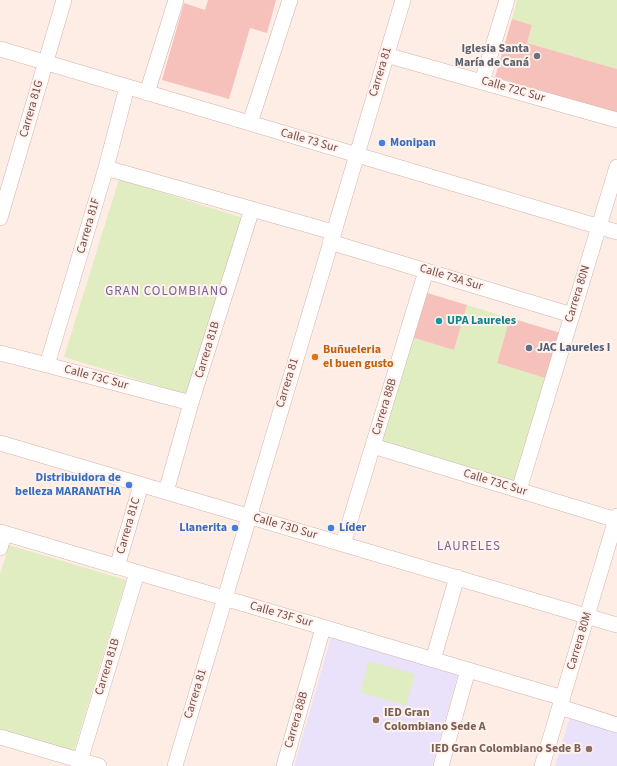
<!DOCTYPE html>
<html>
<head>
<meta charset="utf-8">
<style>
  body { margin:0 }
  canvas { display:block; background:#feede5 }
</style>
</head>
<body>
<canvas width="617" height="766"></canvas>
<script>
const ctx = document.querySelector('canvas').getContext('2d');
ctx.lineJoin = 'round';
function fill(path, color) { ctx.fillStyle = color; ctx.fill(path, 'evenodd'); }
const shape = rows => new Path2D(rows.map(r => 'M' + r).join(''));
function trace(path, color, width, dash) { ctx.strokeStyle = color; ctx.lineWidth = width; ctx.lineCap = dash ? 'butt' : 'round'; ctx.setLineDash(dash || []); ctx.stroke(path); }
function write(font, color, halo, rows, align = 'center') {
  ctx.font = font + ' "Source Sans 3",sans-serif'; ctx.lineWidth = 4; ctx.setLineDash([]); ctx.textBaseline = 'middle'; ctx.strokeStyle = halo; ctx.fillStyle = color; for (const [text, x, y, turn = 0] of rows) {
    ctx.save(); ctx.translate(x, y); ctx.rotate((+turn || 0) * Math.PI / 180); ctx.textAlign = isNaN(turn) ? turn : align; if (halo) ctx.strokeText(text, 0, 0); ctx.fillText(text, 0, 0); ctx.restore();
  }
}
fill(shape([
  [331,637,458,674,432,766,294,766],
  [570,717,617,731,617,766,555,766]
]), '#eae1fa');
fill(shape([
  [517,0,617,0,617,69,527,43,532,25,512,19],
  [119,179,243,218,188,395,64,357],
  [467,305,510,318,497,363,548,379,517,483,380,442,411,337,454,350],
  [9,545,126,580,73,754,0,732,0,574],
  [369,661,415,674,406,706,360,692]
]), '#e0edc1');
fill(shape([
  [208,0,276,0,267,33,250,28,229,99,162,80,184,3,205,10],
  [512,19,532,25,527,43,617,69,617,113,495,77],
  [424,292,467,305,454,350,411,337],
  [510,318,561,333,548,379,497,363]
]), '#f6c1ba');
const minor = shape([
  [0,49,617,232],
  [386,55,617,120],
  [482,82,507,0],
  [147,93,176,0],
  [250,123,290,0],
  [106,168,333,232],
  [0,218,64,0],
  [330,242,572,315],
  [0,353,47,365,191,403],
  [47,365,106,168,127,87],
  [0,443,617,625],
  [373,446,617,520],
  [519,490,617,167],
  [166,492,191,403,252,209],
  [0,532,563,698],
  [343,544,426,271],
  [0,548,4,534],
  [117,567,141,485],
  [433,660,457,577],
  [560,707,617,725],
  [0,737,99,766],
  [80,761,137,573],
  [175,766,403,0],
  [284,766,323,628],
  [441,766,468,670],
  [542,766,617,516]
]);
trace(minor, '#d3b2ac', 16);
trace(minor, '#fff', 15);
for (const [x, y, r, color] of [
  [537,56,4,"#6b7280"],
  [382,143,4,"#3f7fe0"],
  [439,321,4,"#0f9aa8"],
  [529,348,4,"#5c6f8a"],
  [315,357,4,"#e8710a"],
  [129,485,4,"#3f7fe0"],
  [235,528,4,"#3f7fe0"],
  [331,528,4,"#3f7fe0"],
  [376,720,4,"#8d6e63"],
  [589,749,4,"#8d6e63"]
]) { const dot = new Path2D(); dot.arc(x, y, r, 0, 2 * Math.PI); ctx.fillStyle = color; ctx.fill(dot); trace(dot, '#fff2ed', 1.5); }
write('bold 12px', '#5b616d', '#fff2ed', [
  ["Iglesia Santa",529,49],
  ["María de Caná",529,63]
], 'right');
write('12px', '#794b47', '#fff2ed', [
  ["Carrera 81",381,72,-73],
  ["Calle 72C Sur",513,90,16],
  ["Carrera 81G",32,109,-74],
  ["Calle 73 Sur",309,141,16],
  ["Carrera 81F",89,226,-74],
  ["Calle 73A Sur",451,278,17],
  ["Carrera 80N",578,294,-73],
  ["Carrera 81B",208,350,-73],
  ["Calle 73C Sur",96,378,15],
  ["Carrera 81",288,383,-73],
  ["Carrera 88B",385,407,-73],
  ["Calle 73C Sur",495,483,17],
  ["Carrera 81C",129,526,-74],
  ["Calle 73D Sur",285,527,16],
  ["Calle 73F Sur",281,615,16],
  ["Carrera 80M",580,641,-73],
  ["Carrera 81B",108,667,-73],
  ["Carrera 81",196,694,-73],
  ["Carrera 88B",297,720,-74]
]);
write('bold 12px', '#366cbe', '#fff2ed', [
  ["Monipan",390,143],
  ["Distribuidora de",121,478,"right"],
  ["belleza MARANATHA",121,492,"right"],
  ["Llanerita",227,528,"right"],
  ["Líder",339,528]
], 'left');
write('bold 12px', '#0d838f', '#fff2ed', [
  ["UPA Laureles",447,321]
], 'left');
write('bold 12px', '#4e5e75', '#fff2ed', [
  ["JAC Laureles I",537,348]
], 'left');
write('bold 12px', '#c56008', '#fff2ed', [
  ["Buñueleria",323,350],
  ["el buen gusto",323,364]
], 'left');
write('bold 12px', '#785e54', '#fff2ed', [
  ["IED Gran",384,713],
  ["Colombiano Sede A",384,727],
  ["IED Gran Colombiano Sede B",581,749,"right"]
], 'left');
ctx.letterSpacing = '1px';
write('13px', '#79629d', '#fff2ed', [
  ["GRAN COLOMBIANO",167,292],
  ["LAURELES",469,547]
]);
ctx.letterSpacing = '0px';
</script>
</body>
</html>
